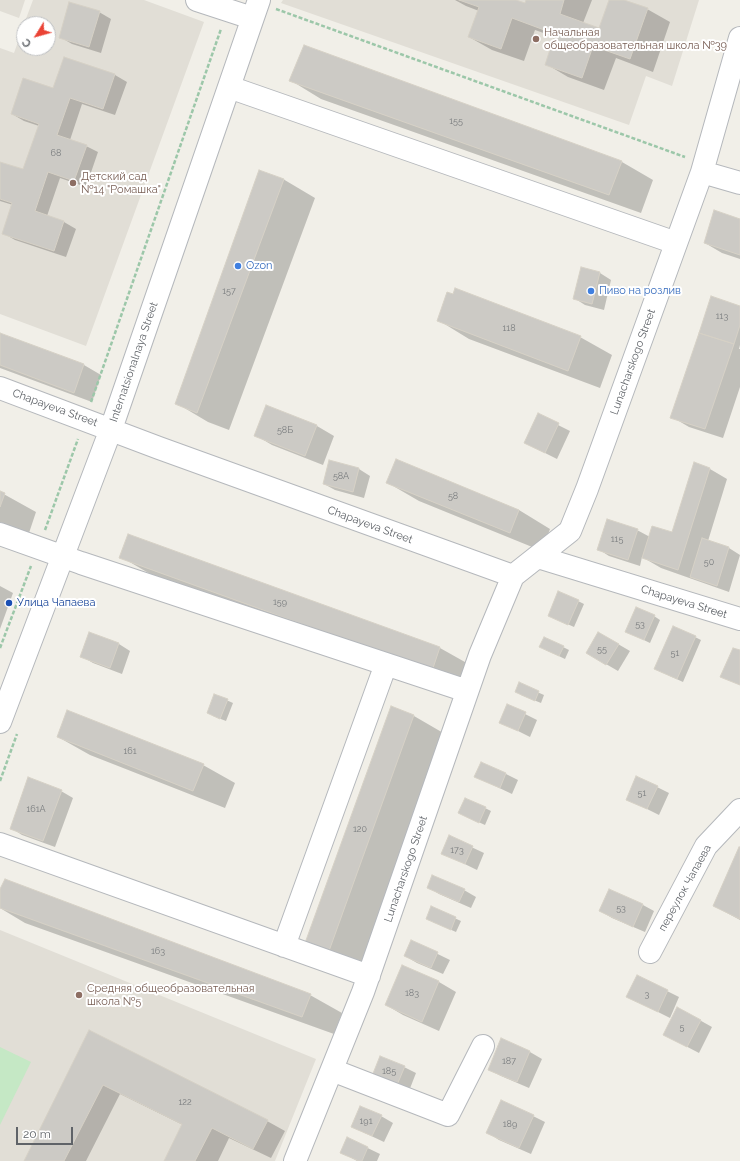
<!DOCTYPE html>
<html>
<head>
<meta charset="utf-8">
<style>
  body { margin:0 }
  #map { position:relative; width:740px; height:1161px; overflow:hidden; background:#f1efe8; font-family:Raleway,sans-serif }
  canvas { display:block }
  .north { position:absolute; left:16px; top:16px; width:40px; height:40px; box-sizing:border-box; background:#fff; border:1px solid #bfc1c3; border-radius:50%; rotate:233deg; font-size:11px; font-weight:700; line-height:16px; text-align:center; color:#5f6368 }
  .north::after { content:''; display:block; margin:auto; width:14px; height:18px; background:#ea4335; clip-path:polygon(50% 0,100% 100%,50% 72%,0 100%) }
  .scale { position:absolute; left:16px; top:1127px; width:57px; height:18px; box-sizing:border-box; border:2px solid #5f6368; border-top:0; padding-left:5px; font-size:12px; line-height:14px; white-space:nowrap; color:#5f6368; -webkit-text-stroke:3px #fff; paint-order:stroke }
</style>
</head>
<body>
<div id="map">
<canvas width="740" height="1161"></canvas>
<div class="north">С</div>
<div class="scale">20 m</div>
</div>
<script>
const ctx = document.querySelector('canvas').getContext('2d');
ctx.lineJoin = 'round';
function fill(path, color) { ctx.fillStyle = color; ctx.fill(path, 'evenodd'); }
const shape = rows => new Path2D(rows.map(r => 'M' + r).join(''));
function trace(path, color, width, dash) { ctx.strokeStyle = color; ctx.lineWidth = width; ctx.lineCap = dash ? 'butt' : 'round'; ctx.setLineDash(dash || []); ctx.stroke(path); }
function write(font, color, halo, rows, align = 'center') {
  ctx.font = font + ' Raleway,sans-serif'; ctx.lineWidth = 4; ctx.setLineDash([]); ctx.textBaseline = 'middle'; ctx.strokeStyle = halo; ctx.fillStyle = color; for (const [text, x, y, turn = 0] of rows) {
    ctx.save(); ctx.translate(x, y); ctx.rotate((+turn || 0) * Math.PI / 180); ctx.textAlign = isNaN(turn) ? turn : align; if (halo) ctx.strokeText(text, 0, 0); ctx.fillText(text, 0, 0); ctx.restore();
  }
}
fill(shape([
  [0,0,25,0,19,18,0,11],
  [33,0,144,0,204,22,86,346,0,314,0,48,14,53,24,25,24,48,48,48,48,24,24,24],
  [283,0,699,0,672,86,646,76,629,125,281,3],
  [0,930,316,1059,275,1161,0,1161]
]), '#e1ded6');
fill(shape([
  [0,1047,31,1062,0,1125]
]), '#c5e8c5');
fill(shape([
  [455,0,513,0,526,4,527,0,592,0,583,23,600,29,610,0,621,0,647,9,670,22,653,72,616,58,604,90,568,77,546,64,555,37,535,30,524,61,492,50,469,37,479,11,466,6],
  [99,12,111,19,101,53,72,44,60,37],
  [304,47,622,162,653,180,641,213,321,99,290,80],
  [64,58,115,75,127,82,115,115,82,104,70,140,86,146,98,152,86,187,60,178,47,216,64,222,76,229,66,257,15,240,3,233,13,205,0,201,0,163,24,171,39,126,24,121,12,114,54,90],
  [283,179,315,198,229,430,208,422,176,403],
  [740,220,740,259,722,253,705,243],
  [600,273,611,280,604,310,585,305,574,298],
  [454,296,580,337,612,355,600,388,469,339,438,320],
  [740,307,740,345,739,349,740,349,740,387,723,438,689,427,672,417],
  [0,334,84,365,101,375,92,402,0,368],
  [266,406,317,426,334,436,323,465,272,445,255,435],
  [538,415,570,431,557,459,525,443],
  [396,460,519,510,550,529,542,551,419,501,388,483],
  [694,464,710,469,727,479,708,541,729,548,740,555,729,592,661,568,642,557,640,566,609,556,598,549,637,530,650,537,672,534],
  [359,469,370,476,364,498,335,490,324,484],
  [0,492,36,512,29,533,0,522],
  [128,535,440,648,472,666,464,688,152,575,121,557],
  [0,586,13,593,0,629],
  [578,601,584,604,574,627,554,618],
  [654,616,660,620,650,643,627,632],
  [599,633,630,651,618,671,587,653],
  [695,637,701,640,683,682,661,672],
  [545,638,569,650,565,659,546,650],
  [119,644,130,651,122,674,93,663,81,656],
  [519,684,544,695,541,703,521,695],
  [215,695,233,703,226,721,213,716],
  [507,705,537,720,530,737,500,722],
  [392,708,414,716,445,734,360,969,307,942],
  [58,737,203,765,235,783,225,808,90,755],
  [482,763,506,774,518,780,512,794,476,777],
  [657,787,669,793,659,815,627,799],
  [61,791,73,798,55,847,22,835,11,828],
  [485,808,491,811,485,825,465,816],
  [450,837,484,853,477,870,442,853],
  [740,848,740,920,714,906],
  [428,887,464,890,476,897,471,908,439,894],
  [0,891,310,995,342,1013,334,1034,25,923,0,908],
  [643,905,654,911,645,932,612,918,600,911],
  [432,908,461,921,456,932,433,922],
  [411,941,450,960,443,974,417,963,405,956],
  [403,966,439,982,456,992,439,1031,403,1015,386,1005],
  [637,976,679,997,670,1018,628,997],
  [678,1008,712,1027,699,1053,676,1041],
  [90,1032,267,1121,285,1131,271,1158,229,1138,218,1161,165,1161,183,1125,120,1094,86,1161,25,1161],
  [502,1040,530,1052,542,1059,529,1088,501,1076,489,1070],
  [404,1067,416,1073,409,1091,385,1082],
  [381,1116,393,1123,384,1142,352,1127],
  [533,1116,545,1122,531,1154,499,1140,488,1133],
  [347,1138,380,1154,377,1161,357,1161,341,1152]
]), '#0003');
const building = shape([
  [459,0,516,0,525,3,526,0,564,0,560,14,599,28,609,0,624,0,648,8,630,59,593,46,582,78,545,65,555,34,512,18,501,49,468,37,479,7,459,0],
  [69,2,100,11,89,47,59,38,69,2],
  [304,45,622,161,609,195,289,81,304,45],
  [64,57,115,74,103,109,70,98,57,135,87,145,74,181,48,172,35,211,64,221,54,251,2,234,12,203,0,199,0,162,23,169,39,124,11,114,23,78,53,88,64,57],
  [259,170,284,179,197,413,175,404,259,170],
  [714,210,740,219,740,255,704,243,714,210],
  [581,267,600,272,592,304,573,299,581,267],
  [455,288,581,336,568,371,437,321,447,292,453,294,455,288],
  [711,296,740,306,740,325,734,344,699,333,711,296],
  [0,333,84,364,74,393,0,365,0,333],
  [699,333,734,344,705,429,670,418,699,333],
  [266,405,317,425,305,456,254,436,266,405],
  [538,413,559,423,545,453,524,443,538,413],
  [396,459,519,510,510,533,386,483,396,459],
  [329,460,359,468,353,492,323,484,329,460],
  [694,462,710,468,678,570,642,558,652,526,672,532,694,462],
  [0,491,5,493,0,507,0,491],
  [607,519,638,529,628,560,597,550,607,519],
  [128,534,440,647,432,671,119,558,128,534],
  [702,538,729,547,717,586,690,577,702,538],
  [558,591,579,600,568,625,548,616,558,591],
  [636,607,655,615,644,640,625,632,636,607],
  [673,626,696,636,677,679,654,669,673,626],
  [89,632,119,643,110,668,80,657,89,632],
  [598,632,619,644,606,665,586,653,598,632],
  [544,637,564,646,559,656,539,647,544,637],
  [733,648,740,650,740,685,720,677,733,648],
  [519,682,539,691,535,701,515,692,519,682],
  [214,694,228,699,220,719,207,713,214,694],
  [507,704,526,712,518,731,499,723,507,704],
  [391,706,414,715,329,951,305,943,391,706],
  [67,710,204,764,193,791,57,737,67,710],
  [481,762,506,773,500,788,474,777,481,762],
  [636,776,658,786,647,809,626,800,636,776],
  [28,777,62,790,43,841,10,829,28,777],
  [465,798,486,807,479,823,458,813,465,798],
  [449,835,473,846,465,864,441,854,449,835],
  [739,847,740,847,740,919,713,906,739,847],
  [432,875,465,889,459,902,427,888,432,875],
  [5,879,311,994,302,1017,0,908,0,889,5,879],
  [609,889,643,904,633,927,599,911,609,889],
  [431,906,456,917,451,930,426,919,431,906],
  [411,940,438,952,431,968,404,956,411,940],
  [402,965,439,981,422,1022,385,1005,402,965],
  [637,975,668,990,658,1012,626,997,637,975],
  [677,1007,701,1020,687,1047,663,1035,677,1007],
  [89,1030,268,1120,253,1149,212,1128,195,1161,164,1161,182,1124,103,1085,64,1161,24,1161,89,1030],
  [501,1038,530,1051,517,1082,488,1070,501,1038],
  [380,1056,405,1066,397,1085,372,1076,380,1056],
  [501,1100,534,1115,519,1148,486,1133,501,1100],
  [360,1106,382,1115,372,1136,351,1127,360,1106],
  [347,1137,368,1147,362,1161,359,1161,340,1153,347,1137]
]);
fill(building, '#cccac5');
trace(building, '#d6d1c6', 1);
const minor = shape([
  [197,0,252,18],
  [229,87,676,243],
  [702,172,740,183],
  [0,388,159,448,513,576],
  [0,534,81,563,467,691],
  [538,557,740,619],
  [513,576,570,531,587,489,702,172,740,38],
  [0,722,111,429,259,0],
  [0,844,369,976],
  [284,946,386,664],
  [650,952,706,846,740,810],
  [332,1070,448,1115,483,1046],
  [295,1161,363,992,480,655,513,576]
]);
trace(minor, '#b5b8bc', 24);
trace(shape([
  [276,9,685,157],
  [91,402,221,29],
  [45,530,78,439],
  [0,648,31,566],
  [0,781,17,734]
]), '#9cc7a9', 2.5, [4, 2]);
trace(minor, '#fff', 22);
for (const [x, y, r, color] of [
  [536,39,4,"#8d6e63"],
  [73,183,4,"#8d6e63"],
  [238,266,4,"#3f7fe0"],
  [591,291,4,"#3f7fe0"],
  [9,603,4,"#1a4fb4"],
  [79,995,4,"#8d6e63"]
]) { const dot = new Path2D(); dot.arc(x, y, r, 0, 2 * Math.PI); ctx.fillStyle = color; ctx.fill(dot); trace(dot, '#fff', 1.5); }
write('9px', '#7a7d7f', null, [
  ["155",456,121],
  ["68",56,153],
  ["157",229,291],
  ["113",722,316],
  ["118",509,328],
  ["58Б",285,430],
  ["58А",341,476],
  ["58",453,496],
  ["115",617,539],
  ["50",709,562],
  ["159",280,602],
  ["53",640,624],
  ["55",602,649],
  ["51",675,653],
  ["161",130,751],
  ["51",642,793],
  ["161А",36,809],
  ["120",360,829],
  ["173",457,850],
  ["53",621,908],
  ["163",158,951],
  ["183",412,993],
  ["3",647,994],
  ["5",682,1027],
  ["187",509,1061],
  ["185",389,1071],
  ["122",185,1102],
  ["191",366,1121],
  ["189",510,1124]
]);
write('11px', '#785e54', '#fff', [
  ["Начальная",544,33],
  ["общеобразовательная школа №39",544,46],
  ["Детский сад",81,177],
  ["№14 \"Ромашка\"",81,190],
  ["Средняя общеобразовательная",87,989],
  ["школа №5",87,1002]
], 'left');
write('11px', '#366cbe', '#fff', [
  ["Ozon",246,266],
  ["Пиво на розлив",599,291]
], 'left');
write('11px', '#5f6368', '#fff', [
  ["Internatsionalnaya Street",134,362,-71],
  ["Lunacharskogo Street",633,362,-70],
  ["Chapayeva Street",55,408,20],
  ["Chapayeva Street",370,525,20],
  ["Chapayeva Street",684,602,17],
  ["Lunacharskogo Street",406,869,-71],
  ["переулок Чапаева",685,888,-61]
]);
write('11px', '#164399', '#fff', [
  ["Улица Чапаева",17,603]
], 'left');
</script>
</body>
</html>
